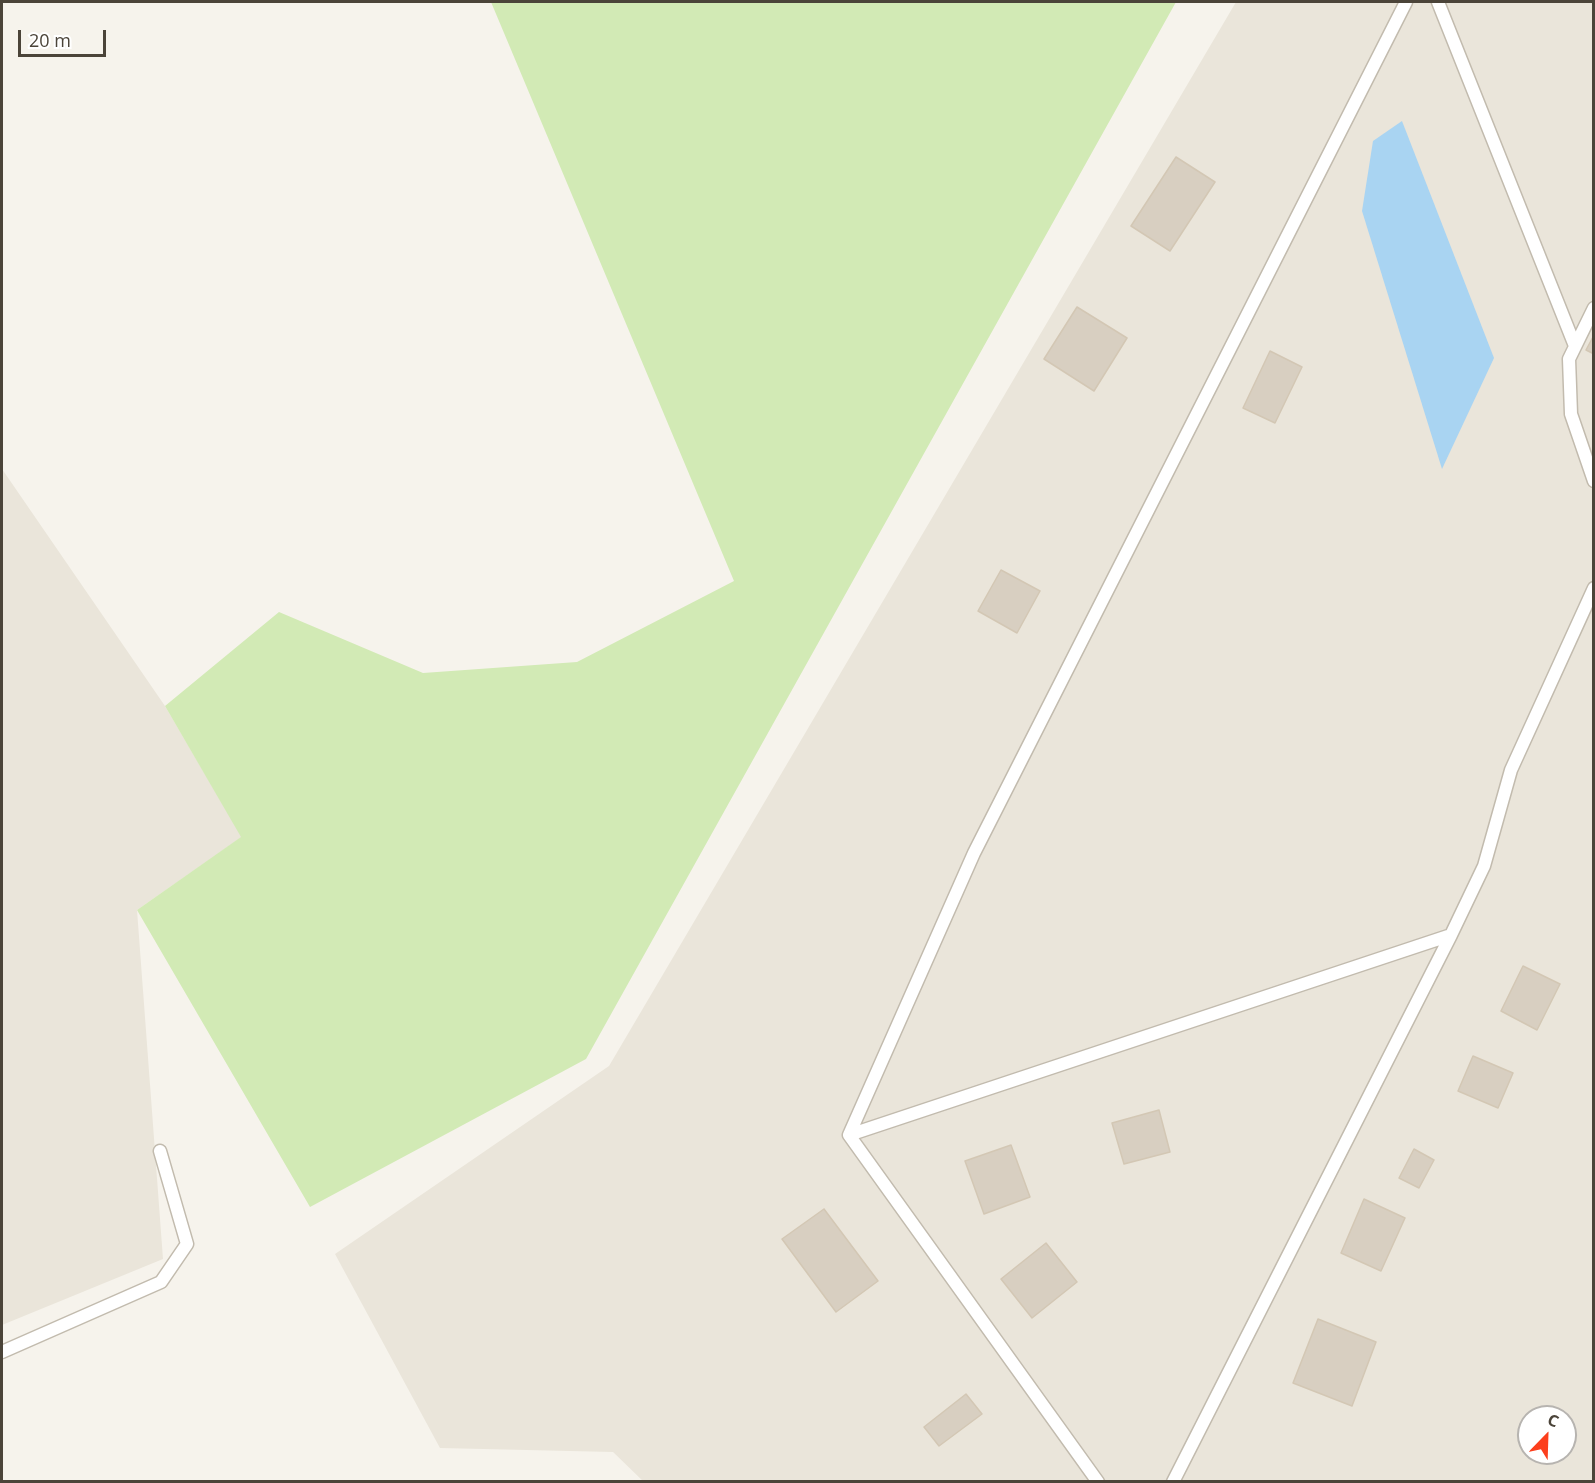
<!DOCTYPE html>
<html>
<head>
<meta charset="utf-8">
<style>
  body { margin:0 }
  #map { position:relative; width:1595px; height:1483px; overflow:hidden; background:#f6f3ec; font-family:"Open Sans",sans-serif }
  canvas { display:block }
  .frame { position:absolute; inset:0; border:3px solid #4b4439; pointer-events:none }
  .north { position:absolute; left:1517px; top:1405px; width:60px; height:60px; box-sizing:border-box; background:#fff; border:2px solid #b7b4b0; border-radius:50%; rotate:23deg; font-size:16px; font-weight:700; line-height:24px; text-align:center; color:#4b4439 }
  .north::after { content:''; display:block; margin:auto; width:21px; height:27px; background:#fc3f1d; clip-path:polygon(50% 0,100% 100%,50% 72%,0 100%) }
  .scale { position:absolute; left:18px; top:30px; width:88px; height:27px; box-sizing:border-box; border:3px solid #4b4439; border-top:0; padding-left:8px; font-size:18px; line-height:21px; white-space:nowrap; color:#4b4439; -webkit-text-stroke:4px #fff; paint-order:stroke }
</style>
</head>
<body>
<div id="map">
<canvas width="1595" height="1483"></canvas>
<div class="frame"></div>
<div class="north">С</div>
<div class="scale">20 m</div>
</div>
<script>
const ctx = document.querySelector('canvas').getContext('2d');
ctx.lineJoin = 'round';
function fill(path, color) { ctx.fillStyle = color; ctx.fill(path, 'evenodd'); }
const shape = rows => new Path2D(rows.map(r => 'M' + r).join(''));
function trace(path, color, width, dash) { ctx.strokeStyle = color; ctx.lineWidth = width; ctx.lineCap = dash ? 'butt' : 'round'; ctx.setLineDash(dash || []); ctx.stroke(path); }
fill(shape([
  [1236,2,1593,2,1593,1481,644,1482,613,1452,440,1448,335,1254,609,1066],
  [1529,1417,1565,1417,1565,1453,1529,1453],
  [2,469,165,706,242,837,137,910,163,1259,2,1325]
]), '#eae5da');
fill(shape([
  [491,2,1176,2,586,1059,310,1207,137,910,241,837,165,706,279,612,423,673,577,662,734,581]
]), '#d2eab5');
fill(shape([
  [1402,121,1494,358,1442,469,1362,211,1373,141]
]), '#a9d4f2');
const building = shape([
  [1176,157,1215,182,1170,251,1131,226,1176,157],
  [1077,307,1127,338,1094,391,1044,359,1077,307],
  [1594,335,1594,354,1586,350,1594,335],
  [1270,351,1302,367,1275,423,1243,408,1270,351],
  [1001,570,1040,591,1017,633,978,611,1001,570],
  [1523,966,1560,984,1537,1030,1501,1011,1523,966],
  [1473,1056,1513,1073,1498,1108,1458,1091,1473,1056],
  [1159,1110,1170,1152,1124,1164,1112,1123,1159,1110],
  [1011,1145,1030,1197,984,1214,965,1161,1011,1145],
  [1414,1149,1434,1160,1419,1188,1399,1178,1414,1149],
  [1364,1199,1405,1218,1381,1271,1341,1253,1364,1199],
  [824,1209,878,1281,836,1312,782,1239,824,1209],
  [1046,1243,1077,1282,1032,1318,1001,1279,1046,1243],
  [1318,1319,1376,1342,1352,1406,1293,1383,1318,1319],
  [966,1394,982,1414,939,1446,924,1427,966,1394]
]);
fill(building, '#d8cfc1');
trace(building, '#d3c7b4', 1.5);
const lane = shape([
  [1438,2,1575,346],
  [1594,308,1569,359,1571,414,1594,481],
  [849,1135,974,853,1406,2],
  [849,1135,1451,935],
  [849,1135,1098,1482],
  [2,1352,161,1282,187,1244,160,1151],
  [1173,1482,1451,935,1484,866,1511,770,1594,588]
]);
trace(lane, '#c2bbae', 15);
trace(lane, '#fff', 12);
</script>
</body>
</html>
